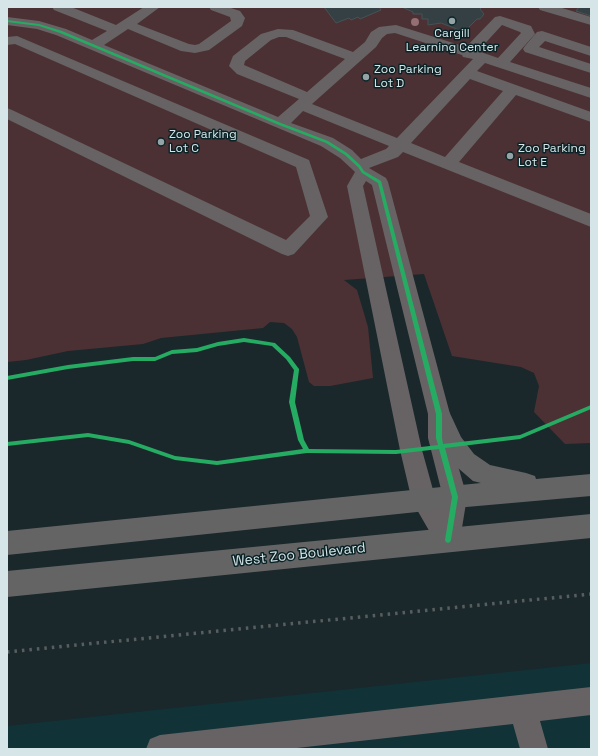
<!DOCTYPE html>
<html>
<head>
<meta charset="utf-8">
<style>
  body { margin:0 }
  #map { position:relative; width:598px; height:756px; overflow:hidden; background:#1a282b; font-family:"Space Grotesk",sans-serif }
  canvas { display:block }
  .frame { position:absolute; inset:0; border:8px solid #d6e5e7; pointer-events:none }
</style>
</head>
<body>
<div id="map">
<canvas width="598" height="756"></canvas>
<div class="frame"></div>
</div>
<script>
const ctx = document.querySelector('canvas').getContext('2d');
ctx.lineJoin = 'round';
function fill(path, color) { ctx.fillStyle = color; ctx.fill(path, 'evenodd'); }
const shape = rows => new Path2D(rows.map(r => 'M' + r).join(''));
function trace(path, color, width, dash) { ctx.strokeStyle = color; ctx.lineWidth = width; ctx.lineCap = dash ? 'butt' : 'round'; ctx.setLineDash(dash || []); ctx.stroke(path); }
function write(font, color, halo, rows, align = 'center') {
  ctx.font = font + ' "Space Grotesk",sans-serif'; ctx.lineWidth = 3; ctx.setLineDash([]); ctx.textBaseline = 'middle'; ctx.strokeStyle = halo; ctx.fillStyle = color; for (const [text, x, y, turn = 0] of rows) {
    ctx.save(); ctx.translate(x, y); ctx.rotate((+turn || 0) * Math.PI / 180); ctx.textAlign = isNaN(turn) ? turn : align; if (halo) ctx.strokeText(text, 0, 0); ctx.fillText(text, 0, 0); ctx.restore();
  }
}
fill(shape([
  [591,663,591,749,7,749,7,726]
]), '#113237');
fill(shape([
  [7,7,591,7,591,443,565,444,534,412,539,386,534,373,521,367,452,356,424,274,344,280,357,290,368,327,373,378,330,386,314,386,309,382,297,337,292,329,284,323,270,322,263,328,161,338,143,344,68,351,26,360,7,362]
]), '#4c3134');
const building = shape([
  [324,7,379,7,381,10,360,19,358,17,351,20,349,18,336,23,324,7],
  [402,7,482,7,480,9,484,14,480,19,477,19,465,31,462,31,441,23,428,25,428,19,422,19,422,14,413,14,413,12,402,7],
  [579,7,591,7,591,16,576,11,579,7]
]);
fill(building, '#344043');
trace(building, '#465253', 1);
fill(shape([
  [52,7,71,7,116,25,144,7,160,7,137,24,189,44,195,45,199,44,231,21,230,17,211,10,209,7,228,7,240,11,245,18,242,26,209,50,195,53,181,51,128,29,104,45,278,117,299,99,237,74,229,66,233,56,261,34,278,29,293,30,353,52,365,42,371,32,379,27,396,25,466,47,495,17,500,16,531,26,535,34,510,62,591,88,591,98,485,63,477,71,591,112,591,122,516,95,459,162,591,214,591,227,403,152,398,157,369,168,386,178,388,182,450,414,450,438,467,497,460,540,457,548,448,552,439,548,412,501,400,450,347,186,355,172,353,170,340,158,321,146,56,35,37,29,7,25,7,17,39,21,66,29,92,40,107,31,54,10,52,7],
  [502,25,520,32,521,33,498,58,478,51,502,25],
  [395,33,462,55,463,57,473,59,397,138,312,104,376,47,382,38,387,34,395,33],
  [279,37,286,37,345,59,307,92,244,65,245,61,271,40,279,37],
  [470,79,503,91,445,157,411,143,470,79],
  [303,111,389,146,386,149,361,159,352,150,333,138,291,123,303,111],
  [366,181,372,185,428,414,428,438,443,497,441,508,435,497,422,450,363,186,366,181],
  [538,7,559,7,591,17,591,25,540,10,538,7],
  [542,31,591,47,591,56,545,41,539,47,591,64,591,73,525,52,523,49,525,46,537,32,542,31],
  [17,36,309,160,328,217,294,254,288,256,282,254,7,119,7,108,12,110,286,240,310,216,296,167,15,44,7,45,7,37,17,36],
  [591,687,591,715,540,721,548,749,520,749,513,724,288,749,146,749,150,739,160,735,591,687]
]), '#676364');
fill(shape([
  [439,404,447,407,461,437,474,454,490,465,526,473,535,476,536,479,591,474,591,496,455,508,7,555,7,531,481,483,473,481,458,468,445,451,428,414,431,407,439,404],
  [591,514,591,538,7,597,7,571,591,514]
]), '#656465');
trace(shape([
  [7,652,591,594]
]), '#585e5f', 3.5, [2.5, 5]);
fill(shape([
  [7,20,39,24,62,31,281,123,328,141,347,153,360,165,364,171,381,181,442,414,442,438,443,444,520,435,591,405,591,409,520,439,445,448,458,497,451,540,450,542,448,543,446,542,445,540,452,497,439,449,396,454,307,453,217,465,175,460,129,444,88,437,7,446,7,442,88,433,129,440,175,456,217,461,303,449,298,440,289,402,294,370,286,359,272,346,244,342,218,346,197,352,172,354,155,361,133,361,68,369,7,380,7,376,68,365,133,357,155,357,172,350,197,348,218,342,244,338,275,343,290,357,299,369,299,370,295,402,304,440,309,449,396,450,438,445,436,438,436,414,378,183,362,173,358,167,345,155,326,143,279,125,60,33,39,26,7,22,7,20]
]), '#26ab63');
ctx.fillStyle = '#936e72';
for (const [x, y] of [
  [415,22]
]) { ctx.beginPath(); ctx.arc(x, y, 4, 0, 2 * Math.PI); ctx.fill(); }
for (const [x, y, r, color] of [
  [452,21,4,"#94a3a5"],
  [366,77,4,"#94a3a5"],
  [161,142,4,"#94a3a5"],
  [510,156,4,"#94a3a5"]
]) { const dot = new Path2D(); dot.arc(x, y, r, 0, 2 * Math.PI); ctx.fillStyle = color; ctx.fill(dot); trace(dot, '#0a2327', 1.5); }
write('12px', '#d6e5e7', '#0a2327', [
  ["Cargill",452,34,"center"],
  ["Learning Center",452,48,"center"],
  ["Zoo Parking",374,70],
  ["Lot D",374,84],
  ["Zoo Parking",169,135],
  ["Lot C",169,149],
  ["Zoo Parking",518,149],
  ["Lot E",518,163]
], 'left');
write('14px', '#d6e5e7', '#0a2327', [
  ["West Zoo Boulevard",299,555,-6]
]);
</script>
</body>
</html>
